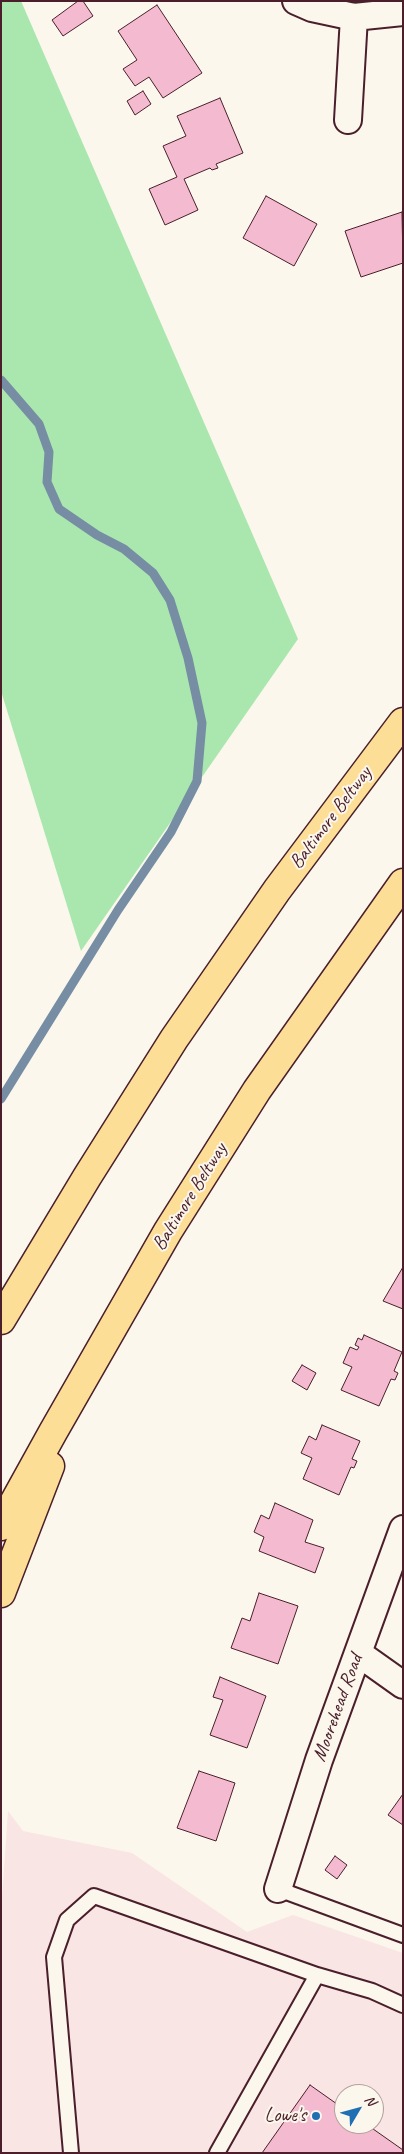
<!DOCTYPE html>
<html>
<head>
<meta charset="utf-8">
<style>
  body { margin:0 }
  #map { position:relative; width:404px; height:2154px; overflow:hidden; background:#fbf7ec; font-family:Caveat,sans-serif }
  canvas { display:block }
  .frame { position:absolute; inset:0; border:2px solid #4a1f2b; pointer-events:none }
  .north { position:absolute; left:334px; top:2084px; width:50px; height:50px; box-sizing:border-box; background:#fbf7ec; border:1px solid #b4a19f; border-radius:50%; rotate:53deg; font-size:14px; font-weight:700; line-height:20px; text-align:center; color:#4a1f2b }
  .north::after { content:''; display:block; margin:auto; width:18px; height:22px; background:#1f6fb2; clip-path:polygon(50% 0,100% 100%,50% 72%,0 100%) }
</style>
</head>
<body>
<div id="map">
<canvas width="404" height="2154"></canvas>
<div class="frame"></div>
<div class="north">N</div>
</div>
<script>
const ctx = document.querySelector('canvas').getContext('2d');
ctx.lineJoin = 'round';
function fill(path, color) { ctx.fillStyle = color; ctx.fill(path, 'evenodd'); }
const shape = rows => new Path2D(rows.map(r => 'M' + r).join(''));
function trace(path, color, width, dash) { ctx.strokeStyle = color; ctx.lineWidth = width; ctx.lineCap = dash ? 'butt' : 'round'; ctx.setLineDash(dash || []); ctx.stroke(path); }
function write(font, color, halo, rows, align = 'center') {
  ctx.font = font + ' Caveat,sans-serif'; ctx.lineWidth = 4; ctx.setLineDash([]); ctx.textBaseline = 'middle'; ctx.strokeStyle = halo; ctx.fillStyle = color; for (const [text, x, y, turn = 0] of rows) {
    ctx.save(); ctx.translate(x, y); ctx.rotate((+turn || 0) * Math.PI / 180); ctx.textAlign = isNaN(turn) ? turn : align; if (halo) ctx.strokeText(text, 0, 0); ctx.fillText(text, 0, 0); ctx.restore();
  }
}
fill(shape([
  [8,1811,23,1831,132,1853,247,1932,293,1915,403,1953,403,2153,1,2153,1,1913],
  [344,2094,374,2094,374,2124,344,2124]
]), '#f9e5e4');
fill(shape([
  [1,1,21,1,298,639,81,951,1,691]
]), '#aae7ae');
trace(shape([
  [1,380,39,424,49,452,47,482,59,509,97,535,124,549,153,573,170,600,188,658,202,723,197,781,171,832,118,910,1,1099]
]), '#768da4', 9);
const building = shape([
  [78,1,83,1,93,16,63,36,52,20,78,1],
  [157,5,202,73,163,98,149,77,135,86,123,69,137,60,118,31,157,5],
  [143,91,151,104,135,115,127,101,143,91],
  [220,98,243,153,216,164,218,168,212,170,210,168,184,179,198,210,165,225,149,189,177,177,163,146,186,136,177,116,220,98],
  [266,196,317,224,294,266,243,238,266,196],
  [402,212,403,263,361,277,345,231,402,212],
  [403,1267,403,1309,383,1301,403,1267],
  [364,1335,402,1352,394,1371,398,1373,395,1380,391,1379,379,1406,341,1390,352,1367,343,1363,350,1347,357,1350,359,1347,355,1345,358,1338,362,1340,364,1335],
  [302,1365,316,1373,307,1390,292,1381,302,1365],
  [322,1425,360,1441,352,1459,357,1461,354,1468,351,1467,339,1495,303,1479,312,1458,301,1453,309,1436,316,1440,322,1425],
  [275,1503,313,1520,305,1542,324,1548,315,1573,259,1551,264,1537,254,1532,261,1515,269,1519,275,1503],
  [259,1593,298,1606,278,1664,231,1648,242,1618,250,1621,259,1593],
  [220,1677,266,1696,247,1748,210,1735,223,1700,213,1697,220,1677],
  [199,1771,235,1783,216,1841,177,1828,199,1771],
  [403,1794,403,1825,388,1815,403,1794],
  [335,1856,347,1865,337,1879,325,1870,335,1856],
  [310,2085,344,2109,344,2124,366,2124,403,2150,403,2153,262,2153,310,2085]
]);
fill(building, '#f4bbd0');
trace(building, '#4a1f2b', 1);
const service = shape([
  [278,1889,403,1935],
  [71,2153,54,1957,67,1920,94,1896,317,1975],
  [217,2153,317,1975,372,1991,403,2005]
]);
const minor = shape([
  [296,1,312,8,354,17,403,12],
  [348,120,354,17],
  [358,1653,403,1685],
  [278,1889,319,1760,403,1529]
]);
const motorway = shape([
  [1,1320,87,1177,174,1039,277,890,403,722],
  [1,1526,53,1432,168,1231,257,1090,403,883],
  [1,1593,50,1466]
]);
trace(service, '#4a1f2b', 18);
trace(minor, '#4a1f2b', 30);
trace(motorway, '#4a1f2b', 31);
trace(service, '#fbf7ec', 14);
trace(minor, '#fbf7ec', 26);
trace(motorway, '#fdde96', 28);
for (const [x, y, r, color] of [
  [316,2116,5,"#1f6fb2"]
]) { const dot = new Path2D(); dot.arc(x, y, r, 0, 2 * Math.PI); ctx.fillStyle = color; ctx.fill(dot); trace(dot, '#fbf7ec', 2); }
write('20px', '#4a1f2b', '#fbf7ec', [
  ["Baltimore Beltway",331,818,-53],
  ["Baltimore Beltway",190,1197,-58],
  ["Moorehead Road",338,1708,-70]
]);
write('20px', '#4a1f2b', '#fbf7ec', [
  ["Lowe's",306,2116]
], 'right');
</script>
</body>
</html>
